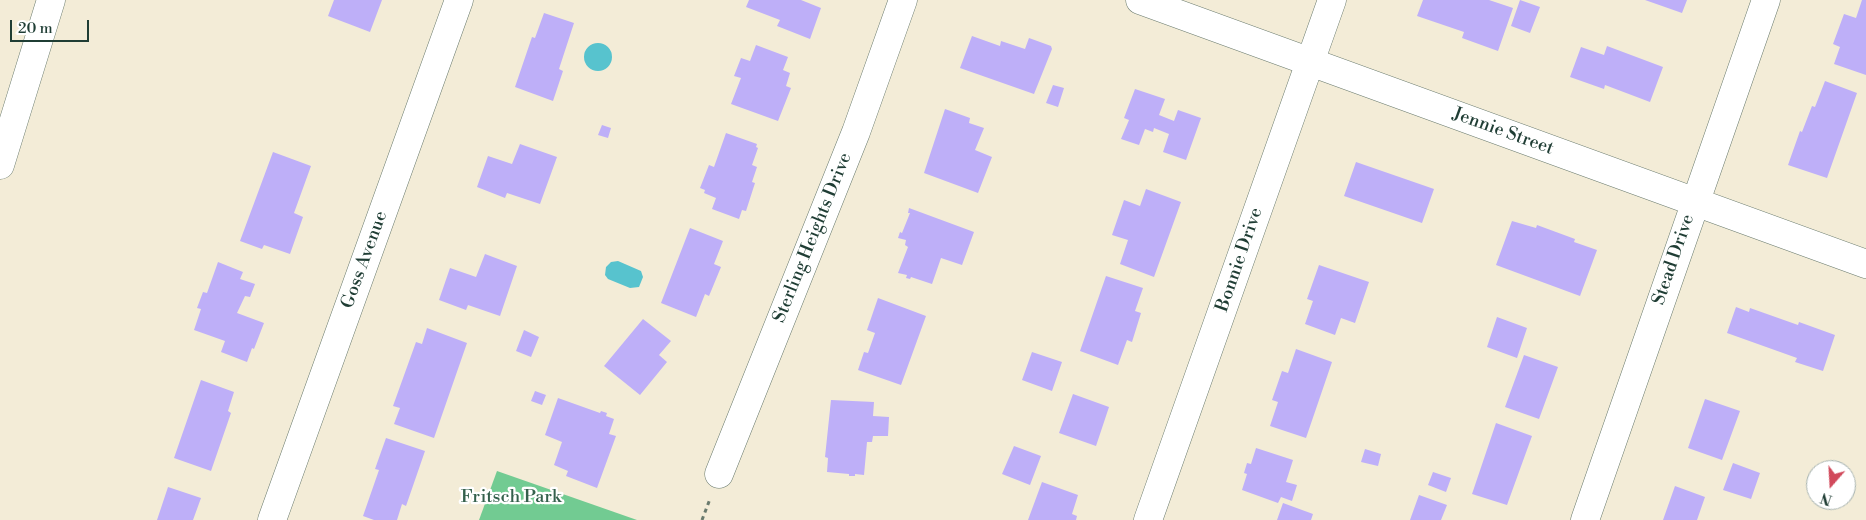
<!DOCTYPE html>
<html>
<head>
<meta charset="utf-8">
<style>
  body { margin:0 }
  #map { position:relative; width:1866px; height:520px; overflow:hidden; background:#f3ecd7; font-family:"Libre Bodoni",serif }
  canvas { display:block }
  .north { position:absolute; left:1806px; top:460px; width:50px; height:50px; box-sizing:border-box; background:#fff; border:1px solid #a5b1ae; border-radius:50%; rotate:199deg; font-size:14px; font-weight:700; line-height:20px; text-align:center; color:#1f3d34 }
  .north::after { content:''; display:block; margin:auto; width:18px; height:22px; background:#d1495b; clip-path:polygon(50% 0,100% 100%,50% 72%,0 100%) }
  .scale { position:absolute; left:10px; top:20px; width:79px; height:22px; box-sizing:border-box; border:2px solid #1f3d34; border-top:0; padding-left:6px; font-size:15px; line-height:18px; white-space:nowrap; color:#1f3d34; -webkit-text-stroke:4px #fff; paint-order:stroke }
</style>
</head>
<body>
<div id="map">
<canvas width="1866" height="520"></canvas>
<div class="north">N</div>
<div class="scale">20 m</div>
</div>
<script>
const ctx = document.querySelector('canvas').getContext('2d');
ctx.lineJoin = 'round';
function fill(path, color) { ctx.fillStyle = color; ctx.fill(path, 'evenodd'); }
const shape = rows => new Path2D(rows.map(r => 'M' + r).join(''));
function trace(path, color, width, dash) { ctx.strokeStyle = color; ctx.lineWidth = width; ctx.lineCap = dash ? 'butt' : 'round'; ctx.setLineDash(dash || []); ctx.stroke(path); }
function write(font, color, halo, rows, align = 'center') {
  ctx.font = font + ' "Libre Bodoni",serif'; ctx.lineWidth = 4.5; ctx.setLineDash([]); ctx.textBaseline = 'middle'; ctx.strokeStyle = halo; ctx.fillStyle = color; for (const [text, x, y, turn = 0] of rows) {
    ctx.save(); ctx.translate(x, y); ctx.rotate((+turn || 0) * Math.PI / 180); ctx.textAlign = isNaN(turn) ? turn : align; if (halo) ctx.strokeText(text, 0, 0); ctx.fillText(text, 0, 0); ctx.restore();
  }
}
fill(shape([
  [497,471,637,520,479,520]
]), '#72cb92');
fill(shape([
  '584 57a14 14 0 1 1 28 0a14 14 0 1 1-28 0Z',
  [618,261,641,271,643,277,639,287,630,288,608,279,605,275,606,267,611,262]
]), '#57c3ce');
fill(shape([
  [334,0,382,0,370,32,328,16],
  [749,0,801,0,821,8,810,39,777,26,780,20,746,7],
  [1423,0,1489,0,1513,8,1498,51,1462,38,1464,32,1417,16],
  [1520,0,1540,7,1530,33,1511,26],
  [1645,0,1687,0,1682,13],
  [1862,0,1866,0,1866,75,1834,64,1840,47,1833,44,1844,14,1856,18],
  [544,13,574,23,559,69,563,71,553,101,515,87,532,37,535,38],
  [972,36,1000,46,1001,41,1025,49,1029,38,1051,46,1052,49,1034,94,960,68],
  [756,45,788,57,783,70,790,73,786,86,791,88,778,121,731,104,741,78,734,76,741,58,750,61],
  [1607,46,1663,67,1650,102,1605,85,1604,89,1570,77,1581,47,1604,55],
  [1825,81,1857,93,1827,178,1788,165,1800,131,1802,132,1812,106,1815,107],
  [1053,85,1064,88,1058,107,1046,103],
  [1135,89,1165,99,1159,115,1174,121,1178,110,1201,118,1186,160,1163,152,1169,134,1154,128,1153,132,1145,129,1139,145,1121,139,1129,120,1124,118],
  [945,109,970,118,969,123,984,128,975,150,992,157,978,193,924,173],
  [602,125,611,128,608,138,598,135],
  [726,133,757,144,756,147,758,148,752,165,757,167,752,182,755,183,746,211,742,210,739,219,712,209,716,198,704,193,705,190,700,188,709,165,714,167],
  [520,144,557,157,540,204,507,193,505,198,477,187,488,156,512,164],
  [273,152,311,166,294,213,303,217,290,254,264,245,262,249,240,241],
  [1356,162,1434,189,1422,223,1344,196],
  [1146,189,1181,202,1154,277,1120,264,1128,240,1112,235,1124,200,1140,206],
  [909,208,974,232,962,265,941,258,932,284,911,277,910,279,906,278,907,275,898,273,908,247,905,245,906,240,898,238,900,232,902,233,910,213,908,213],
  [1512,221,1536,228,1537,225,1575,239,1574,242,1597,250,1580,296,1496,265],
  [690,228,723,241,714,264,721,267,709,296,705,294,696,317,661,303],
  [485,254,517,266,500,316,468,305,466,310,439,300,450,268,476,277],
  [218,262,243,272,240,279,255,284,250,297,245,296,237,313,264,323,254,349,252,348,247,362,221,352,225,341,194,330,201,309,197,308,203,292,207,293],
  [1319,265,1369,282,1355,323,1341,318,1335,335,1305,324,1313,301,1307,299],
  [1106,276,1143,288,1135,311,1141,313,1132,342,1127,340,1118,365,1080,351],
  [878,298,926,316,901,385,858,370,864,352,868,353,875,333,867,330],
  [1736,307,1749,312,1750,308,1798,325,1799,322,1835,335,1823,371,1795,362,1797,358,1727,333],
  [1497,317,1527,328,1517,358,1487,347],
  [643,319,671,341,659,355,667,362,640,395,604,366],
  [427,328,467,343,434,438,394,424,400,408,393,406,416,342,422,344],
  [524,330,539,337,531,357,516,351],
  [1296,349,1332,362,1306,438,1270,426,1278,402,1272,400,1282,371,1288,373],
  [1032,352,1062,362,1052,391,1022,380],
  [1524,355,1558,367,1539,419,1505,407],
  [201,380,234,392,228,411,231,413,211,471,174,458],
  [535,391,546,395,542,405,531,401],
  [1073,394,1109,407,1096,446,1059,433],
  [558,398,600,413,601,411,607,413,606,416,614,419,609,434,616,436,597,488,566,476,568,471,554,465,562,442,545,435],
  [1705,399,1740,411,1722,460,1688,448],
  [831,400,874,402,873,416,889,417,888,436,873,436,872,442,867,442,864,475,855,474,855,476,849,476,849,474,827,472,828,458,825,457],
  [1496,423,1532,436,1507,505,1472,494],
  [386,438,425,451,406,506,402,504,397,520,374,520,363,516,379,470,375,469],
  [1014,446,1041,456,1030,485,1002,474],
  [1256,448,1293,460,1286,482,1297,485,1292,501,1281,497,1278,503,1242,490,1247,474,1244,473,1247,463,1251,464],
  [1365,449,1381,454,1378,466,1361,462],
  [1733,463,1760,473,1751,499,1723,490],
  [1433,472,1451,478,1446,492,1428,485],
  [1042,482,1078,495,1072,514,1077,516,1076,520,1028,520],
  [1675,486,1705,497,1697,520,1663,520],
  [168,487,201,498,193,520,157,520],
  [1419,495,1447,505,1441,520,1410,520],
  [1283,503,1313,514,1311,520,1277,520]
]), '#beaff8');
const minor = shape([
  [1140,0,1866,264],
  [0,165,51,0],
  [719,474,856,132,903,0],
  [272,520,459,0],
  [1148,520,1332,0],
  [1585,520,1766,0]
]);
trace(minor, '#697a6d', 29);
trace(shape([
  [702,520,710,499]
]), '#697a6d', 3, [4, 4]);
trace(minor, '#fff', 28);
write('18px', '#1f3d34', '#fff', [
  ["Jennie Street",1503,132,20],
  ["Sterling Heights Drive",813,238,-68],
  ["Goss Avenue",365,260,-70],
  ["Bonnie Drive",1240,260,-71],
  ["Stead Drive",1674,260,-71]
]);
write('18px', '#34604c', '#fff', [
  ["Fritsch Park",511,498]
]);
</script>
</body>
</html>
